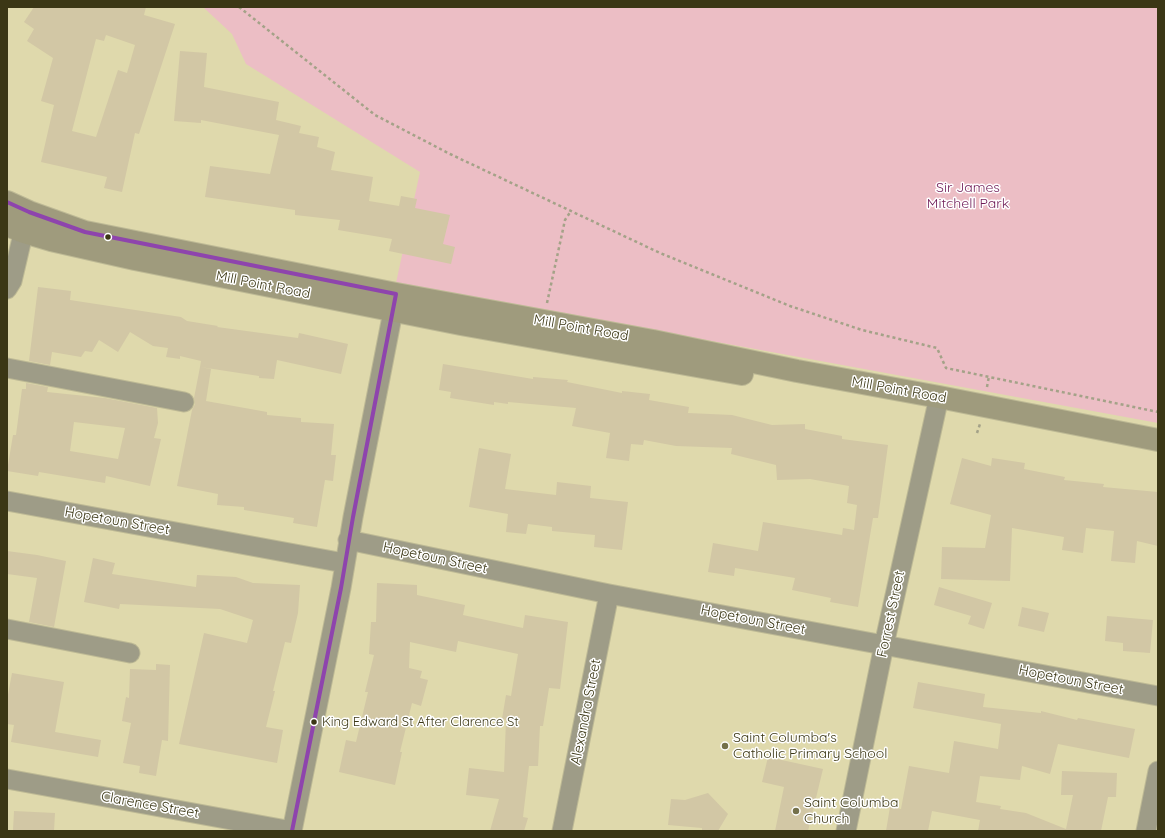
<!DOCTYPE html>
<html>
<head>
<meta charset="utf-8">
<style>
  body { margin:0 }
  #map { position:relative; width:1165px; height:838px; overflow:hidden; background:#dfd9ac; font-family:Quicksand,sans-serif }
  canvas { display:block }
  .frame { position:absolute; inset:0; border:8px solid #3b3715; pointer-events:none }
</style>
</head>
<body>
<div id="map">
<canvas width="1165" height="838"></canvas>
<div class="frame"></div>
</div>
<script>
const ctx = document.querySelector('canvas').getContext('2d');
ctx.lineJoin = 'round';
function fill(path, color) { ctx.fillStyle = color; ctx.fill(path, 'evenodd'); }
const shape = rows => new Path2D(rows.map(r => 'M' + r).join(''));
function trace(path, color, width, dash) { ctx.strokeStyle = color; ctx.lineWidth = width; ctx.lineCap = dash ? 'butt' : 'round'; ctx.setLineDash(dash || []); ctx.stroke(path); }
function write(font, color, halo, rows, align = 'center') {
  ctx.font = font + ' Quicksand,sans-serif'; ctx.lineWidth = 3; ctx.setLineDash([]); ctx.textBaseline = 'middle'; ctx.strokeStyle = halo; ctx.fillStyle = color; for (const [text, x, y, turn = 0] of rows) {
    ctx.save(); ctx.translate(x, y); ctx.rotate((+turn || 0) * Math.PI / 180); ctx.textAlign = isNaN(turn) ? turn : align; if (halo) ctx.strokeText(text, 0, 0); ctx.fillText(text, 0, 0); ctx.restore();
  }
}
fill(shape([
  [203,7,1158,7,1158,423,396,283,420,172,246,64,232,34]
]), '#ecbec5');
fill(shape([
  [34,7,146,7,144,15,175,24,139,134,135,133,122,192,104,188,107,177,41,162,54,105,41,101,53,58,27,41,34,29,24,22],
  [106,35,135,45,127,73,118,70,96,137,72,131,96,39,104,41],
  [180,51,207,53,204,87,279,102,276,120,301,126,299,133,319,137,317,147,335,152,331,170,373,177,369,201,399,206,401,196,417,199,415,208,450,215,443,244,455,247,451,264,389,251,392,239,338,230,340,220,295,215,295,210,205,197,210,166,270,174,279,135,201,120,201,123,174,121],
  [38,287,71,291,70,300,181,317,187,321,218,326,217,327,298,338,299,333,348,344,341,374,277,360,274,379,259,378,259,376,200,367,201,361,180,356,180,359,166,357,168,348,153,346,130,332,118,352,99,340,92,352,85,351,81,357,52,352,50,365,29,361],
  [443,364,533,379,533,377,568,380,567,382,622,393,622,391,650,394,649,400,689,407,688,413,732,415,772,425,805,424,805,429,842,436,842,439,888,445,878,518,873,518,858,607,830,602,831,598,792,590,795,578,735,568,734,576,708,572,713,543,758,551,763,522,842,535,843,528,854,530,857,505,847,503,849,486,810,479,777,480,776,465,731,454,732,448,676,446,644,440,643,445,631,444,629,461,606,458,610,433,572,426,576,408,508,402,508,404,494,402,494,405,450,398,451,392,439,390],
  [200,367,211,369,206,401,267,412,267,415,301,418,301,422,334,424,331,455,336,455,333,481,325,480,317,527,293,523,294,518,244,510,244,507,217,505,218,494,177,486,192,410,195,404,194,398],
  [26,383,48,387,47,392,105,398,157,408,158,423,154,438,161,439,150,486,106,476,105,483,39,472,38,476,7,471,13,435,16,435,22,389,26,389],
  [74,422,125,428,118,459,70,451],
  [479,448,511,454,505,489,556,495,557,482,591,486,590,498,628,502,622,550,594,547,595,535,552,531,552,527,528,524,526,534,506,532,508,514,469,507],
  [962,458,991,466,992,458,1025,463,1024,469,1065,477,1064,480,1104,484,1103,487,1158,492,1158,546,1137,541,1135,563,1111,561,1114,531,1086,528,1083,553,1062,550,1064,537,1012,528,1010,581,941,579,942,547,985,548,991,515,950,504],
  [7,551,37,555,66,561,54,627,29,622,37,578,7,574],
  [93,558,115,563,112,574,196,587,197,575,236,577,253,583,300,585,298,613,291,643,285,642,273,691,275,691,266,727,283,730,277,763,179,744,204,633,247,643,253,620,220,609,120,604,119,609,84,602],
  [377,583,417,585,417,595,465,605,463,615,523,628,525,615,568,622,560,689,549,688,543,726,540,726,538,766,529,766,523,817,528,818,524,831,490,831,499,799,466,795,469,768,504,772,506,720,502,719,506,695,511,696,518,654,458,641,456,652,410,642,409,668,422,671,420,678,428,680,421,706,412,703,400,752,402,752,395,785,339,772,346,740,356,742,368,692,365,692,374,655,369,654,371,622,376,622],
  [939,587,992,603,984,629,968,624,971,616,934,605],
  [1022,607,1049,613,1044,632,1018,626],
  [1107,616,1153,620,1150,653,1123,651,1123,643,1105,641],
  [156,664,170,665,168,741,162,740,156,776,139,773,140,766,123,763,131,723,122,721,126,697,129,698,130,669,156,670],
  [12,673,64,682,55,732,101,740,98,757,11,742,14,725,7,724,7,700],
  [918,682,985,694,983,707,1041,713,1041,711,1077,720,1078,718,1135,729,1129,758,1058,744,1050,774,1022,766,1020,780,980,776,976,802,1001,806,1000,809,1026,813,1066,829,1073,795,1061,795,1062,771,1117,773,1116,797,1108,797,1101,831,978,831,980,820,932,811,928,831,886,831,890,807,901,809,909,766,949,773,954,741,998,749,1001,724,913,708],
  [768,757,823,769,808,831,775,831,784,787,762,782],
  [708,793,728,814,718,831,702,831,702,828,668,825,671,799,685,800],
  [14,811,55,813,54,831,13,830]
]), '#d2c7a5');
const minor = shape([
  [7,289,12,281,27,217],
  [7,368,184,402],
  [7,501,344,563],
  [348,540,609,594,1158,696],
  [7,629,130,653],
  [7,779,292,831],
  [292,831,341,588,353,517,396,296],
  [562,831,609,594],
  [846,831,884,645,939,397],
  [1146,831,1158,771]
]);
const major = shape([
  [7,202,29,212,85,232,140,243,396,294,653,341,797,371,939,397,1158,440],
  [7,225,24,232,51,240,135,259,461,324,742,374]
]);
trace(minor, '#bdb995', 21);
trace(major, '#bdb995', 24);
trace(shape([
  [239,7,375,115,450,154,660,253,790,306,862,330,937,348,946,368,1158,412],
  [547,303,565,220,571,211],
  [987,387,989,376],
  [977,433,980,424]
]), '#a4a288', 2.5, [3, 3]);
trace(minor, '#9e9c87', 19);
trace(major, '#9f9b7d', 22);
trace(shape([
  [7,202,29,212,85,232,396,294,353,517,341,588,292,831]
]), '#8e44ad', 4);
for (const [x, y, r, color] of [
  [108,237,3.5,"#3b3715"],
  [314,722,3.5,"#3b3715"],
  [725,746,4,"#74704a"],
  [796,811,4,"#74704a"]
]) { const dot = new Path2D(); dot.arc(x, y, r, 0, 2 * Math.PI); ctx.fillStyle = color; ctx.fill(dot); trace(dot, '#fff', 1.5); }
write('13px', '#3b3715', '#fff', [
  ["King Edward St After Clarence St",322,722]
], 'left');
write('14px', '#6f1b57', '#fff', [
  ["Sir James",968,188],
  ["Mitchell Park",968,204]
]);
write('14px', '#3b3715', '#fff', [
  ["Mill Point Road",263,285,11],
  ["Mill Point Road",581,328,10],
  ["Mill Point Road",899,390,10],
  ["Hopetoun Street",117,521,10],
  ["Hopetoun Street",435,558,12],
  ["Forrest Street",891,614,-78],
  ["Hopetoun Street",753,620,11],
  ["Hopetoun Street",1071,680,11],
  ["Alexandra Street",586,712,-79],
  ["Clarence Street",150,805,10]
]);
write('14px', '#3b3715', '#fff', [
  ["Saint Columba's",733,738],
  ["Catholic Primary School",733,754],
  ["Saint Columba",804,803],
  ["Church",804,819]
], 'left');
</script>
</body>
</html>
